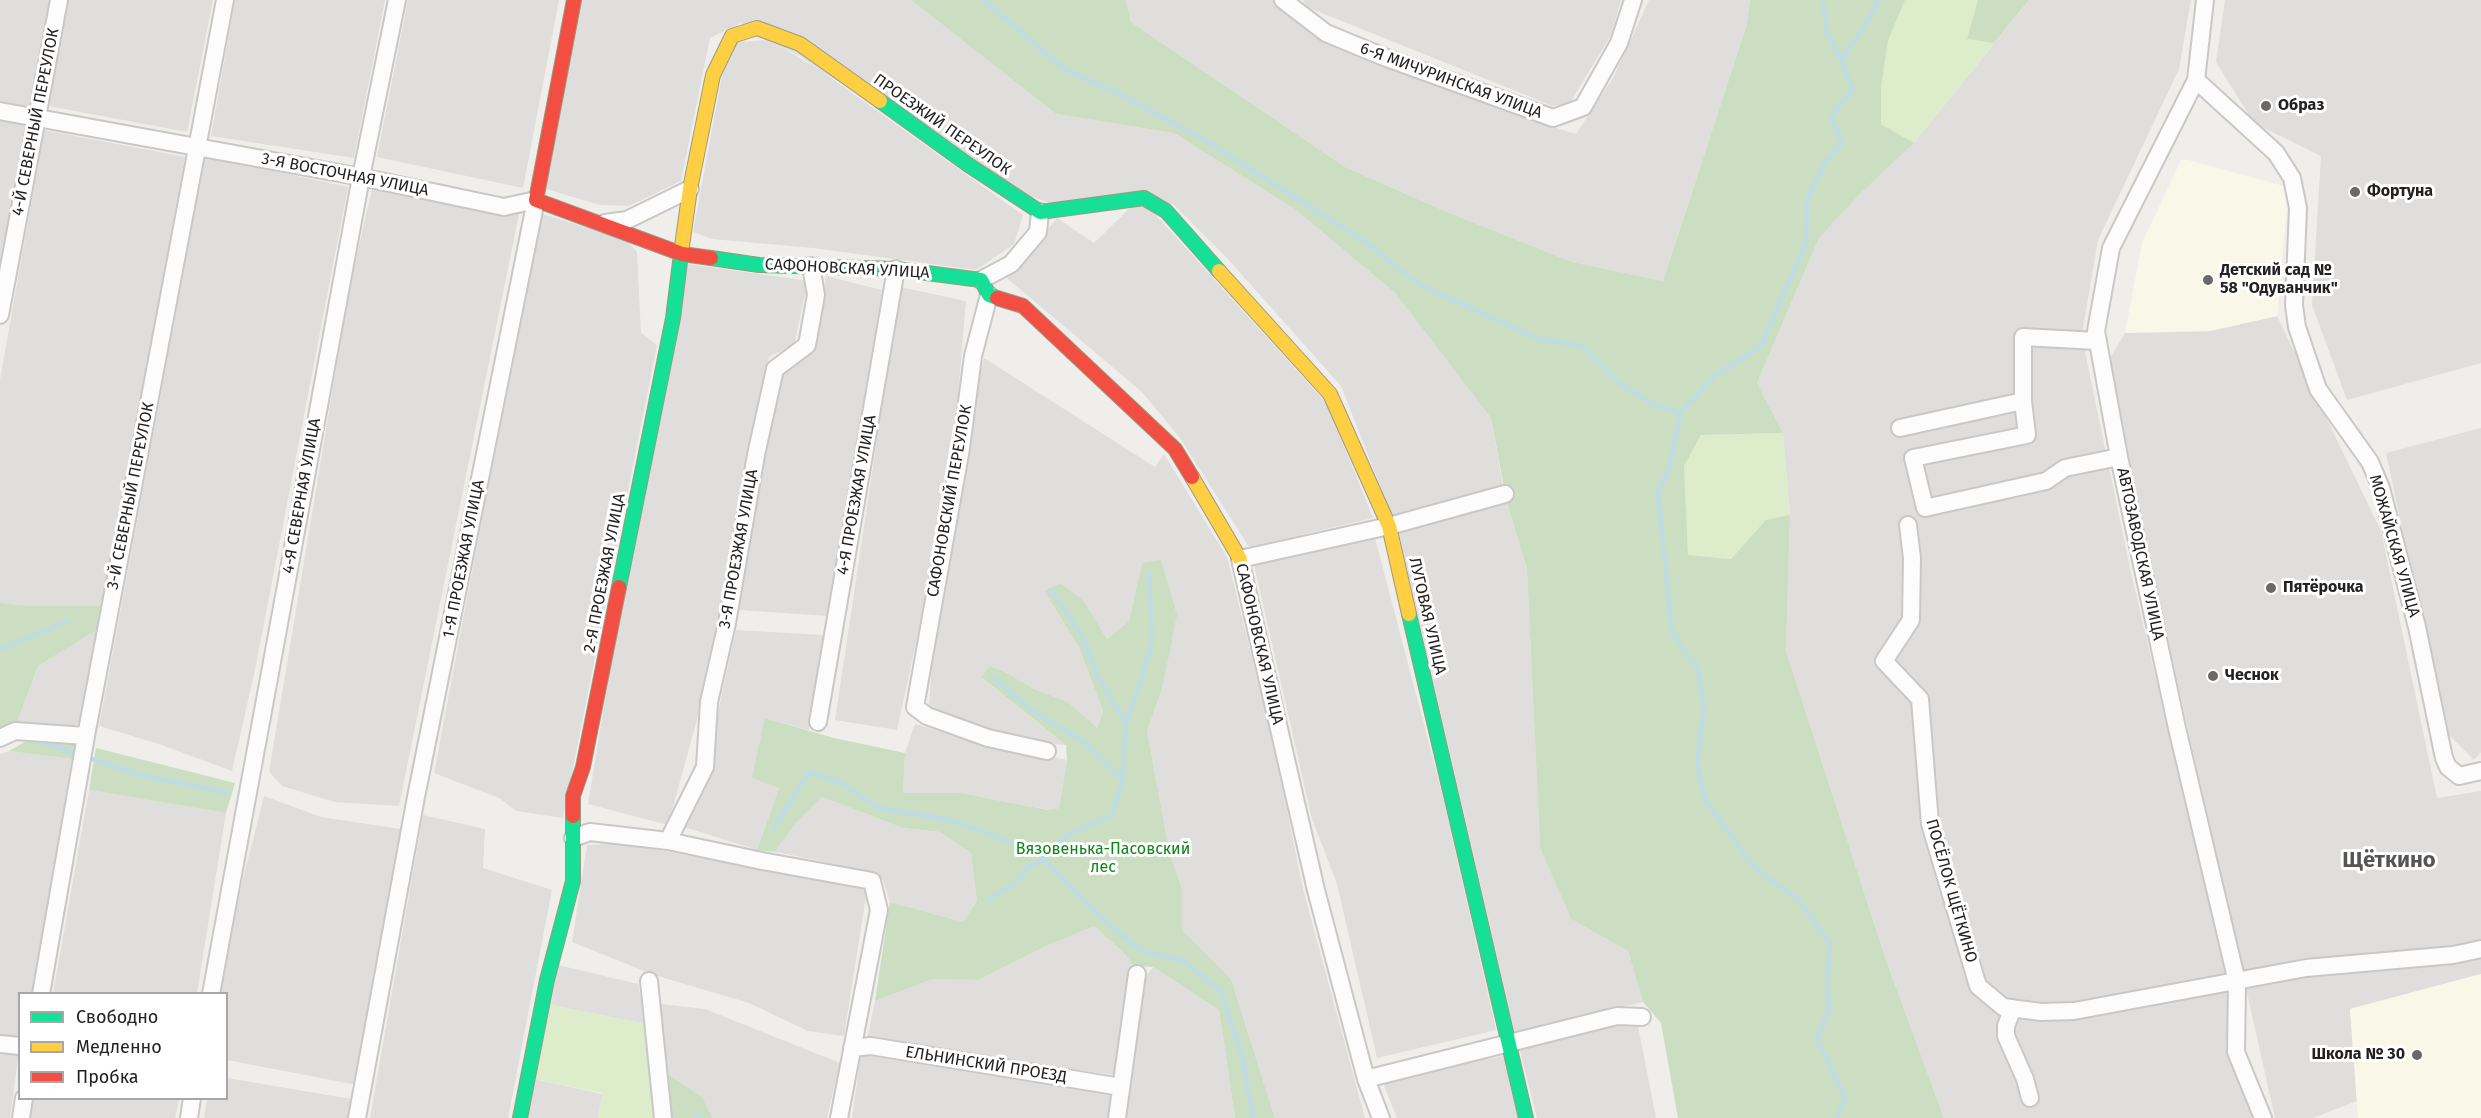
<!DOCTYPE html>
<html>
<head>
<meta charset="utf-8">
<style>
  body { margin:0 }
  #map { position:relative; width:2481px; height:1118px; overflow:hidden; background:#f0eeeb; font-family:"Fira Sans",sans-serif }
  canvas { display:block }
  .legend { position:absolute; left:18px; top:992px; width:210px; height:108px; box-sizing:border-box; background:#fff; border:2px solid #a7a7a7; margin:0; padding:8px 10px; list-style:none; font-size:18px; color:#222 }
  .legend li { display:flex; align-items:center; gap:12px; height:30px }
  .legend b { width:30px; border:2px solid #a7a7a7 }
</style>
</head>
<body>
<div id="map">
<canvas width="2481" height="1118"></canvas>
<ul class="legend">
<li><b style="height:8px;background:#16e098"></b>Свободно</li>
<li><b style="height:8px;background:#ffcf43"></b>Медленно</li>
<li><b style="height:8px;background:#f24e42"></b>Пробка</li>
</ul>
</div>
<script>
const ctx = document.querySelector('canvas').getContext('2d');
ctx.lineJoin = 'round';
function fill(path, color) { ctx.fillStyle = color; ctx.fill(path, 'evenodd'); }
const shape = rows => new Path2D(rows.map(r => 'M' + r).join(''));
function trace(path, color, width, dash) { ctx.strokeStyle = color; ctx.lineWidth = width; ctx.lineCap = dash ? 'butt' : 'round'; ctx.setLineDash(dash || []); ctx.stroke(path); }
function write(font, color, halo, rows, align = 'center') {
  ctx.font = font + ' "Fira Sans",sans-serif'; ctx.lineWidth = 6; ctx.setLineDash([]); ctx.textBaseline = 'middle'; ctx.strokeStyle = halo; ctx.fillStyle = color; for (const [text, x, y, turn = 0] of rows) {
    ctx.save(); ctx.translate(x, y); ctx.rotate((+turn || 0) * Math.PI / 180); ctx.textAlign = isNaN(turn) ? turn : align; if (halo) ctx.strokeText(text, 0, 0); ctx.fillText(text, 0, 0); ctx.restore();
  }
}
fill(shape([
  [0,0,49,0,29,108,0,101],
  [68,0,213,0,187,132,48,106],
  [235,0,385,0,354,158,211,136],
  [408,0,559,0,523,188,377,157],
  [581,0,911,0,1056,114,1174,133,1296,210,1395,293,1491,418,1503,486,1392,516,1341,386,1227,258,1173,204,1048,202,1030,196,741,23,710,38,681,181,629,206,600,205,546,189],
  [1126,0,1273,0,1317,38,1531,120,1576,134,1613,78,1649,0,1750,0,1747,24,1663,281,1572,262,1447,212,1345,167,1131,22],
  [1303,0,1621,0,1611,35,1570,103,1553,106,1307,7],
  [2029,0,2191,0,2179,69,2098,240,2083,328,2085,352,2131,573,2260,1118,1944,1118,1886,960,1786,651,1790,515,1783,433,1757,383,1819,238,1859,195,1914,143],
  [2225,0,2481,0,2481,363,2347,400,2312,305,2321,156,2254,123,2216,62],
  [767,40,800,56,1023,215,1014,244,976,270,813,248,712,239,693,232,722,75,737,42],
  [0,118,30,123,0,289],
  [44,130,185,157,103,606,31,606,0,603,0,380],
  [205,156,348,187,255,670,232,771,159,744,99,726],
  [372,189,519,214,399,806,335,802,282,786,269,772,350,285],
  [1147,205,1327,404,1373,518,1249,547,1180,438,1142,392,1007,278,1057,218,1094,243,1130,208],
  [540,213,626,240,637,252,641,333,657,345,563,818,516,811,499,798,434,773],
  [688,264,808,281,794,345,769,357,732,554,698,716,668,825,588,804,612,658],
  [826,276,882,290,828,616,739,610,779,373,816,347],
  [900,287,966,301,958,396,920,624,897,730,835,720],
  [2277,316,2381,531,2437,798,2481,791,2481,974,2350,1009,2357,1101,2313,1118,2275,1118,2120,425,2109,360,2125,333,2210,331],
  [984,358,1155,467,1164,454,1227,557,1274,746,1303,889,1365,1118,1275,1118,1231,979,1182,930,1182,889,1170,854,1147,731,1162,689,1142,563,1129,621,1107,639,1084,601,1061,583,1044,591,1079,647,1103,711,1096,729,1068,702,1034,689,1007,673,990,667,982,678,1066,745,1037,743,988,732,929,706,934,636,970,420],
  [2481,428,2481,752,2474,760,2445,731,2386,453],
  [1507,503,1527,569,1540,846,1571,919,1628,951,1643,1002,1515,1033,1399,533],
  [1375,538,1442,793,1496,1030,1377,1058,1337,884,1312,819,1254,565],
  [100,628,84,717,72,729,17,722,38,666],
  [736,630,824,635,809,730,765,718,779,788,757,850,684,827,711,768,718,712],
  [915,724,970,741,1067,760,1059,808,1049,810,961,793,903,793,905,753],
  [9,751,72,759,32,993,20,994,19,1038,0,1034,0,754],
  [89,790,226,813,197,993,53,994],
  [264,796,321,817,401,829,357,1085,227,1060,226,994,219,994,242,883],
  [822,797,903,828,940,832,971,853,977,901,963,922,890,902,883,880,816,860,775,852,794,825],
  [423,815,485,829,483,868,552,890,508,1118,370,1118],
  [622,843,867,890,844,1036,808,1031,749,1003,654,975,572,942,587,845],
  [1093,925,1125,954,1134,966,1115,1075,992,1059,867,1039,875,1001,933,979,978,980,1048,945],
  [558,965,638,984,646,1024,551,1005],
  [1153,967,1219,1010,1235,1118,1122,1118,1145,978],
  [661,1004,705,1009,840,1063,827,1118,713,1118,702,1097,667,1073],
  [1627,1019,1637,1021,1656,1118,1537,1118,1520,1051,1550,1040],
  [0,1050,19,1052,10,1118,0,1118],
  [861,1054,912,1060,1112,1095,1109,1118,852,1118],
  [1503,1056,1519,1118,1397,1118,1382,1081],
  [227,1078,351,1099,348,1118,204,1118,207,1099,226,1098],
  [534,1079,602,1094,598,1118,527,1118],
  [33,1099,33,1098,179,1099,175,1118,30,1118]
]), '#dfdedc');
fill(shape([
  [2181,160,2188,160,2284,186,2287,208,2277,316,2210,331,2125,333,2142,243],
  [2481,974,2481,1118,2358,1118,2350,1009]
]), '#f8f7e8');
fill(shape([
  [1905,0,1978,0,1967,39,1994,43,1914,143,1881,124,1881,88,1888,41],
  [1783,433,1790,515,1766,521,1731,559,1688,555,1684,466,1701,435],
  [551,1005,646,1024,656,1118,598,1118,602,1093,534,1079]
]), '#ddeccb');
fill(shape([
  [911,0,1126,0,1131,22,1345,167,1447,212,1572,262,1663,281,1747,24,1750,0,1905,0,1888,41,1881,88,1881,124,1914,143,1859,195,1819,238,1757,383,1783,433,1701,435,1684,466,1688,555,1731,559,1766,520,1790,515,1786,651,1886,960,1944,1118,1678,1118,1661,1023,1643,1002,1628,951,1571,919,1540,847,1527,569,1507,503,1491,418,1395,293,1296,210,1174,133,1056,114],
  [1978,0,2029,0,1994,43,1967,39],
  [1161,560,1177,615,1162,689,1147,731,1170,854,1182,889,1182,930,1231,979,1275,1118,1235,1118,1219,1010,1153,967,1134,966,1125,954,1094,926,1048,945,978,980,933,979,875,1001,890,902,963,922,977,901,971,853,940,832,903,828,822,797,794,825,775,852,757,850,779,788,752,778,765,718,834,738,905,753,903,793,961,793,1048,810,1059,808,1067,760,1066,745,981,677,990,666,1007,673,1034,689,1068,702,1097,728,1103,711,1079,647,1044,591,1061,583,1084,601,1107,639,1129,621,1142,563],
  [0,603,31,606,103,606,100,628,38,666,17,722,0,729],
  [35,736,78,740,72,759,9,751],
  [96,748,235,783,226,813,89,790],
  [667,1073,702,1097,713,1118,669,1118]
]), '#cbdec1');
fill(shape([
  [2334,548,2344,610,2313,614,2304,553]
]), '#e0dfde');
trace(shape([
  [984,0,1063,68,1125,97,1208,142,1367,243,1420,285,1539,339,1582,346,1620,384,1657,406,1680,413],
  [1823,0,1826,29,1841,60],
  [1051,590,1081,634,1100,680,1126,723],
  [0,649,68,621],
  [32,739,140,775,228,793],
  [1122,781,1126,723,1143,675,1152,641,1149,571],
  [773,829,809,772,842,783,878,808,950,820,1035,851,1094,911,1142,952,1182,960,1221,991,1243,1060,1253,1118],
  [989,899,1016,883,1028,867,1044,860,1068,834,1112,816,1122,781,1086,743,1030,709,994,678],
  [698,1116,699,1118],
  [1837,1118,1845,1098,1817,1040,1829,1009,1827,982,1830,944,1800,901,1756,869,1706,802,1697,764,1704,708,1698,670,1672,633,1658,492,1670,466,1680,413,1716,375,1761,346,1806,243,1807,200,1825,162,1842,143,1831,117,1853,89,1841,60,1867,23,1879,0]
]), '#bfdbe3', 4.5);
const street = shape([
  [1283,0,1326,33,1384,57,1553,118,1583,107,1619,43,1633,0],
  [2205,0,2196,80,2111,248,2096,331,2119,457,2177,728,2237,982,2236,1052,2263,1118],
  [2196,80,2276,153,2292,178,2298,208,2294,305,2297,327,2318,389,2370,462,2381,488,2417,627,2444,758,2448,767,2459,776,2481,771],
  [0,111,361,177,504,207,536,200,416,797,357,1118],
  [605,223,627,220,690,189],
  [981,280,1011,264,1038,232,1040,212],
  [989,295,973,356,961,448,915,707,927,716,988,738,1047,751],
  [0,315,59,0],
  [2097,341,2023,337,2023,401,2027,435,1913,458,1925,508,2046,481,2065,468,2119,457],
  [1900,428,2023,401],
  [1908,525,1912,558,1911,620,1884,661,1920,699,1930,824,1978,986,2003,1007,2041,1012,2074,1011,2306,968,2453,955,2481,949],
  [818,722,896,269],
  [0,738,15,731,86,736],
  [573,838,590,832,668,841,762,861,872,881,879,910,839,1118],
  [668,841,705,767,709,702,727,623,756,455,775,369,807,345,816,295,811,266],
  [649,981,663,1118],
  [41,994,86,736,225,0],
  [211,994,361,177,397,0],
  [2013,1008,2006,1026,2006,1036,2025,1079,2030,1098],
  [0,1044,20,1046],
  [852,1048,871,1046,1121,1087],
  [1366,1079,1617,1016,1642,1017],
  [21,1118,24,1098],
  [189,1118,192,1098],
  [1117,1118,1137,974],
  [1381,1118,1366,1079,1316,890,1240,559,1389,526,1505,494]
]);
const fast = shape([
  [880,101,967,164,1040,212,1144,198,1166,211,1219,271],
  [711,258,759,265,896,269,981,280,989,295,997,298],
  [619,587,673,318,682,246],
  [1409,614,1526,1118],
  [520,1118,547,980,573,881,573,816]
]);
const slow = shape([
  [682,246,690,189,713,75,732,36,757,28,800,44,880,101],
  [1219,271,1330,394,1389,526,1409,614],
  [1192,477,1240,559]
]);
const jam = shape([
  [574,0,536,200,682,254,711,258],
  [997,298,1023,306,1175,449,1192,477],
  [573,816,573,796,583,767,619,587]
]);
trace(street, '#c9c8c7', 20);
trace(fast, '#999a82', 16);
trace(slow, '#999a82', 16);
trace(jam, '#999a82', 16);
trace(street, '#fdfcfc', 16);
trace(fast, '#16e098', 14);
trace(slow, '#ffcf43', 14);
trace(jam, '#f24e42', 14);
for (const [x, y, r, color] of [
  [2266,106,6,"#6a6968"],
  [2355,192,6,"#6a6968"],
  [2208,280,6,"#6a6968"],
  [2271,588,6,"#6a6968"],
  [2213,676,6,"#6a6968"],
  [2417,1055,6,"#6a6968"]
]) { const dot = new Path2D(); dot.arc(x, y, r, 0, 2 * Math.PI); ctx.fillStyle = color; ctx.fill(dot); trace(dot, '#fff', 2); }
write('16px', '#222', '#fff', [
  ["6-Я МИЧУРИНСКАЯ УЛИЦА",1451,81,20],
  ["4-Й СЕВЕРНЫЙ ПЕРЕУЛОК",36,122,-79],
  ["ПРОЕЗЖИЙ ПЕРЕУЛОК",942,125,35],
  ["3-Я ВОСТОЧНАЯ УЛИЦА",345,175,11],
  ["САФОНОВСКАЯ УЛИЦА",847,269,3],
  ["4-Я ПРОЕЗЖАЯ УЛИЦА",857,495,-80],
  ["3-Й СЕВЕРНЫЙ ПЕРЕУЛОК",131,496,-79],
  ["4-Я СЕВЕРНАЯ УЛИЦА",302,496,-80],
  ["САФОНОВСКИЙ ПЕРЕУЛОК",950,501,-80],
  ["МОЖАЙСКАЯ УЛИЦА",2394,546,74],
  ["3-Я ПРОЕЗЖАЯ УЛИЦА",739,549,-80],
  ["АВТОЗАВОДСКАЯ УЛИЦА",2140,554,78],
  ["1-Я ПРОЕЗЖАЯ УЛИЦА",464,559,-79],
  ["2-Я ПРОЕЗЖАЯ УЛИЦА",605,573,-79],
  ["ЛУГОВАЯ УЛИЦА",1427,616,77],
  ["САФОНОВСКАЯ УЛИЦА",1259,644,77],
  ["ПОСЁЛОК ЩЁТКИНО",1951,891,74],
  ["ЕЛЬНИНСКИЙ ПРОЕЗД",986,1065,9]
]);
write('bold 16px', '#222', '#fff', [
  ["Образ",2278,106],
  ["Фортуна",2367,192],
  ["Детский сад №",2220,271],
  ["58 \"Одуванчик\"",2220,289],
  ["Пятёрочка",2283,588],
  ["Чеснок",2225,676],
  ["Школа № 30",2405,1055,"right"]
], 'left');
write('16px', '#0c8416', '#fff', [
  ["Вязовенька-Пасовский",1103,850],
  ["лес",1103,868]
]);
write('bold 22px', '#555', '#fff', [
  ["Щёткино",2389,861]
]);
</script>
</body>
</html>
